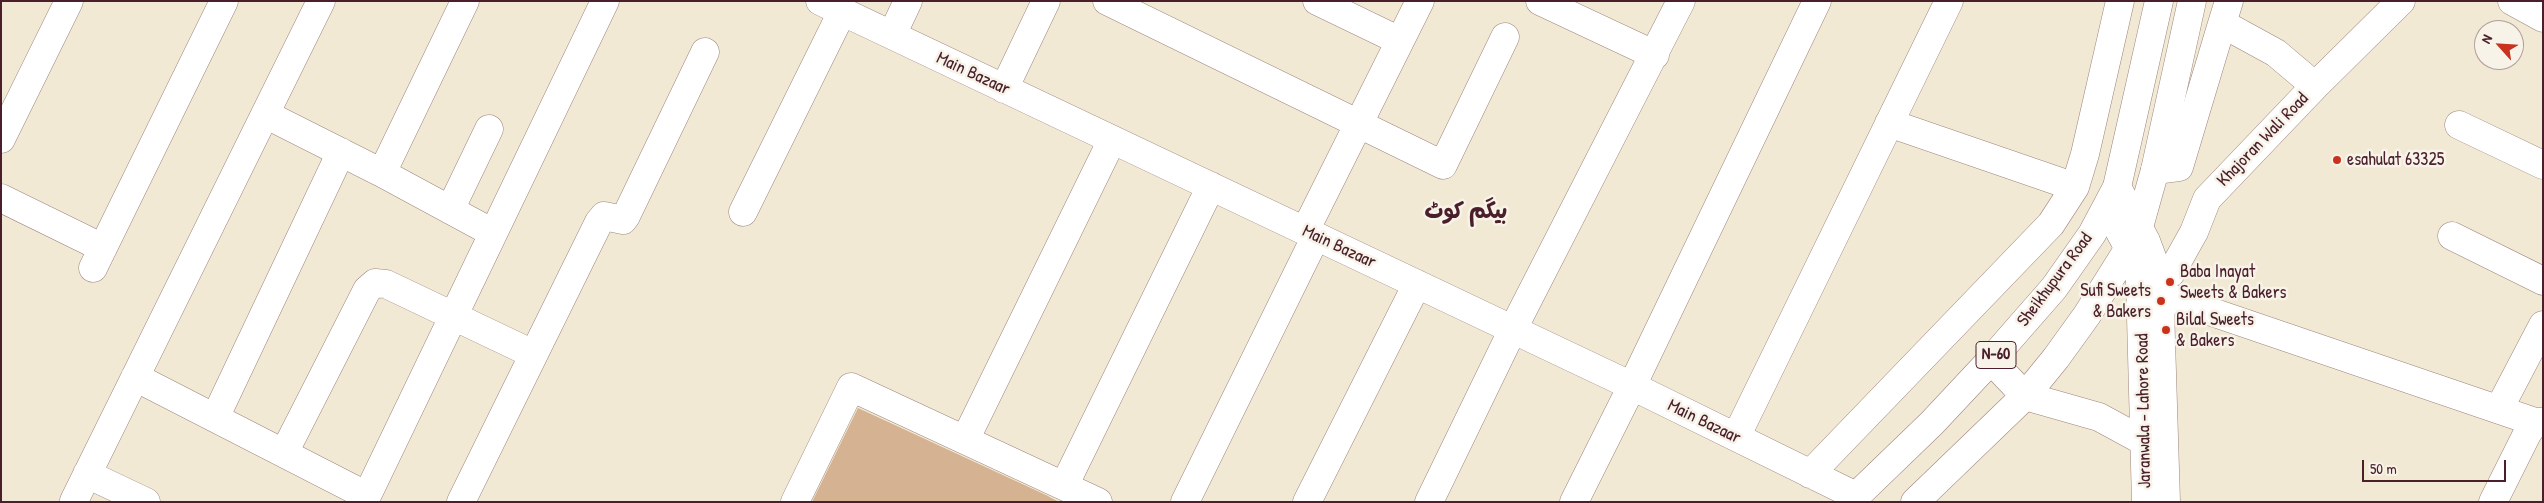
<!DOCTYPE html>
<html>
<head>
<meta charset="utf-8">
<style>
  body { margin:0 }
  #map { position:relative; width:2544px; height:503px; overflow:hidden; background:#f1e9d3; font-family:"Patrick Hand",sans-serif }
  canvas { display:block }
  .frame { position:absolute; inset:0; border:2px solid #4a1f2b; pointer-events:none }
  .north { position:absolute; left:2474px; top:20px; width:50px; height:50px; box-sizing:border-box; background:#f7f3e8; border:1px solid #b29e9c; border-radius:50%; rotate:296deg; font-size:14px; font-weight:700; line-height:20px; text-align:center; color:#4a1f2b }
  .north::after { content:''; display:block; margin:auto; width:18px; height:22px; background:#c8321e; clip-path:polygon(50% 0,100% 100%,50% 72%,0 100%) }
  .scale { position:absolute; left:2362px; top:460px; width:144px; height:22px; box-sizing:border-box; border:2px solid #4a1f2b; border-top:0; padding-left:6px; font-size:15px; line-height:18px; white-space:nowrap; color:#4a1f2b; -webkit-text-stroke:4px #f7f3e8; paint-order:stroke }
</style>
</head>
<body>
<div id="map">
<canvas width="2544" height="503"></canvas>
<div class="frame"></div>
<div class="north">N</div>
<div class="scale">50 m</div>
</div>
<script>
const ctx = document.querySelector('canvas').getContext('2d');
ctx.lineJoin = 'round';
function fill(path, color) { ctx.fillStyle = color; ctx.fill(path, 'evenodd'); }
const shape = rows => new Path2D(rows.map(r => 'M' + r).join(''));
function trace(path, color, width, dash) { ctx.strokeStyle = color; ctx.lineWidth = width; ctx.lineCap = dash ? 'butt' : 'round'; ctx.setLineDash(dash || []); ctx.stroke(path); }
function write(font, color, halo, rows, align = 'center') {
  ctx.font = font + ' "Patrick Hand","Playpen Sans Arabic",sans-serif'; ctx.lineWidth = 5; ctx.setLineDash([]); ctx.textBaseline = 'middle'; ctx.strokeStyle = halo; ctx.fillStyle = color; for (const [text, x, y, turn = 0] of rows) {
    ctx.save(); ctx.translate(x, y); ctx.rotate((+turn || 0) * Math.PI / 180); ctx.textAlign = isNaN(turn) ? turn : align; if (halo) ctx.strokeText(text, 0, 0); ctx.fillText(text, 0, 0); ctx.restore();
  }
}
fill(shape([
  [858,408,1046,495,1059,502,812,502]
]), '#d5b291');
const minor = shape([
  [820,1,1632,386,1856,496],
  [1107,1,1443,165,1505,37],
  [1317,1,1400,41],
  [1540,1,1655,55],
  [2512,1,2543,18],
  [2221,27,2229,1],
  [892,35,908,1],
  [1004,89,1046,1],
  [265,114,382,173,493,233],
  [1889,123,2075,187],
  [2459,125,2543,165],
  [1,139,69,1],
  [2155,170,2179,167,2221,27,2234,30,2276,53,2315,86],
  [382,173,465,1],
  [1,198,103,248],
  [450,210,489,129],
  [743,212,842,12],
  [1305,231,1420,1],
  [2452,236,2543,281],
  [93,268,224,1],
  [2140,280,2171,273,2194,232,2207,199,2315,86,2401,1],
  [2141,298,2162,295,2535,422,2543,422],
  [135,377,367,496],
  [2499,409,2543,325],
  [215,418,341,152],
  [1736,437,1949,1],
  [965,440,1112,140],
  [284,453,367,290,375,283,386,284,533,354],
  [87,474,146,502],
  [1810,474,2051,224,2075,187,2085,154,2120,1],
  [1064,486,1211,186],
  [74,501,321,1],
  [364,502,605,1],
  [461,502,599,222,604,216,623,220,626,216,705,52],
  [795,502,851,387,1098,502],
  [1185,502,1316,236],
  [1307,502,1417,284],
  [1429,502,1513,329,1681,1],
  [1574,502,1632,386,1817,1],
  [2493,502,2527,434,2535,422]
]);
const major = shape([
  [2117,187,2146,241,2159,276,2166,502],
  [2107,208,2134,258,2140,280,2146,502]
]);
const highway = shape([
  [1991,360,2025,396,2099,417,2145,442],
  [1850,502,1932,423,1991,360,2054,288,2092,234,2117,187,2159,1],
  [1915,502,2025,396,2056,358,2087,315,2129,248,2139,227,2155,170,2192,1]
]);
trace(minor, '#9e847f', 29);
trace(major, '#9e847f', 29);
trace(highway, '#9e847f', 29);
trace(minor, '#fff', 28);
trace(major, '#fff', 28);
trace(highway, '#fff', 28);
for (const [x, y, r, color] of [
  [2337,160,5,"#c8321e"],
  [2170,282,5,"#c8321e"],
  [2161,301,5,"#c8321e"],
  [2166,330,5,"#c8321e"]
]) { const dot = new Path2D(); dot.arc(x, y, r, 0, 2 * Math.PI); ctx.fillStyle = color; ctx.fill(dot); trace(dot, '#f7f3e8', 2); }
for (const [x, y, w] of [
  [1996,355,40]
]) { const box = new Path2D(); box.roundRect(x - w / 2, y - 13.5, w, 27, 4); ctx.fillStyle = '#f7f3e8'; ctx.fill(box); trace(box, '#4a1f2b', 1); }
write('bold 16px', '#4a1f2b', null, [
  ["N-60",1996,355]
]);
write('18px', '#4a1f2b', '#f7f3e8', [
  ["Main Bazaar",973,74,25],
  ["Khajoran Wali Road",2263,140,-46],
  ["Main Bazaar",1339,247,25],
  ["Sheikhupura Road",2055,280,-53],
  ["Jaranwala - Lahore Road",2144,411,-91],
  ["Main Bazaar",1704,422,26]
]);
write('18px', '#4a1f2b', '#f7f3e8', [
  ["esahulat 63325",2347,160],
  ["Baba Inayat",2180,272],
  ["Sweets & Bakers",2180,293],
  ["Sufi Sweets",2151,291,"right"],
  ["& Bakers",2151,312,"right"],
  ["Bilal Sweets",2176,320],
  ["& Bakers",2176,341]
], 'left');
write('bold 22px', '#4a1f2b', '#f7f3e8', [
  ["بیگم کوٹ",1466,212]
]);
</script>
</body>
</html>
